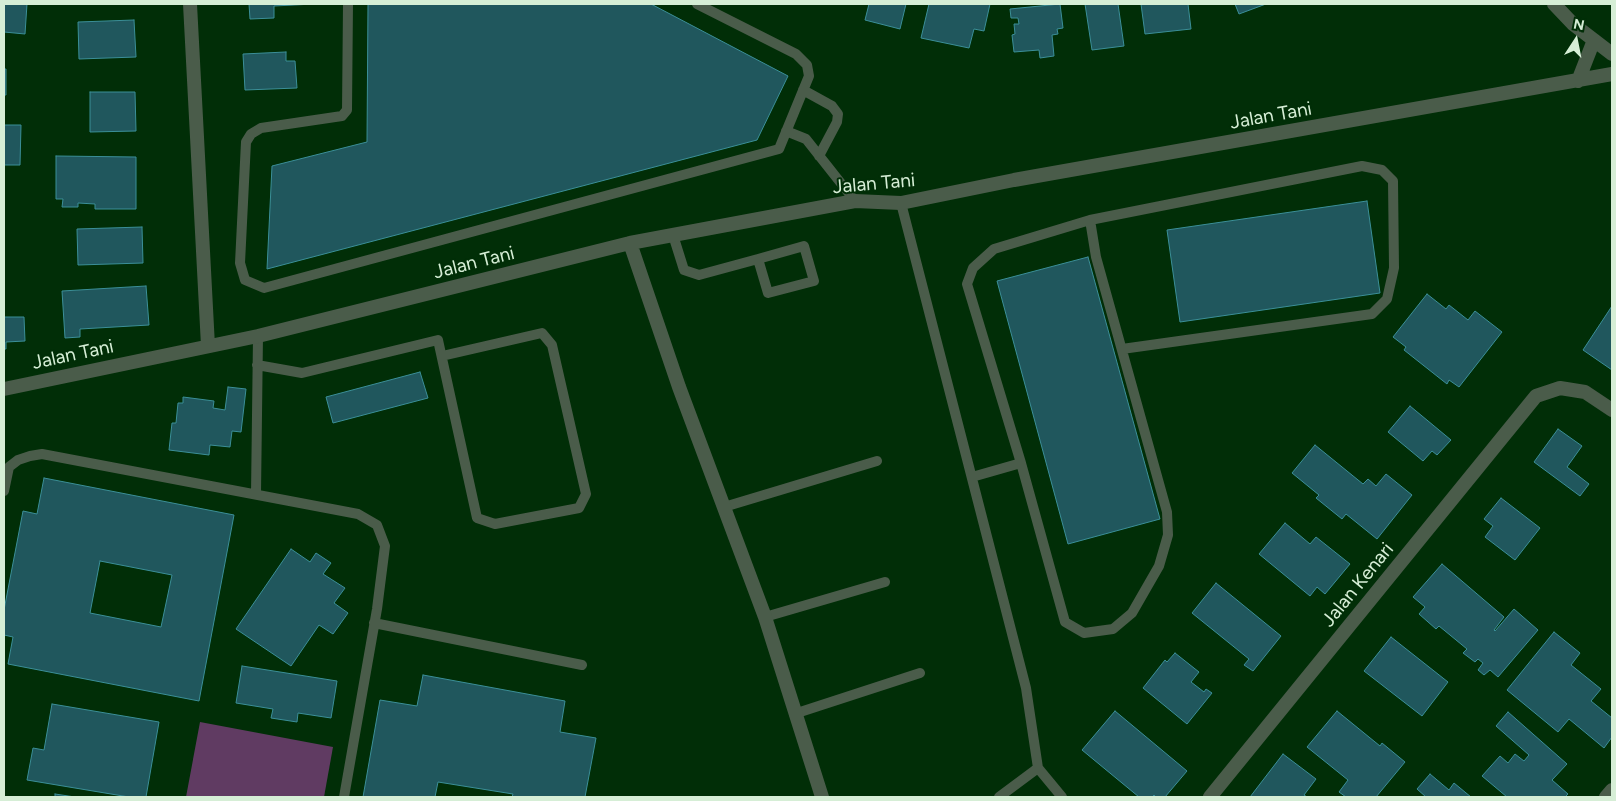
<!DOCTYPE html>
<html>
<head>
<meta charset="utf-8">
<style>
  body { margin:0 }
  #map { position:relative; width:1616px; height:801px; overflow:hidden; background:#012e07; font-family:Figtree,sans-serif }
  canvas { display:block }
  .frame { position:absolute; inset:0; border:5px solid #d6eed6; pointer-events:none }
  .north { position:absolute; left:1551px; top:15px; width:50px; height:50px; -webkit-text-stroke:4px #012e07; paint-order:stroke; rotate:11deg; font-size:14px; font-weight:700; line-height:20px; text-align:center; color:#d6eed6 }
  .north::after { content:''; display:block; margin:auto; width:18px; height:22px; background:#d6eed6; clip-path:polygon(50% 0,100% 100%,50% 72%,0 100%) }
</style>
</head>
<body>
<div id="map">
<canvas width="1616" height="801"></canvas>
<div class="frame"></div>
<div class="north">N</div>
</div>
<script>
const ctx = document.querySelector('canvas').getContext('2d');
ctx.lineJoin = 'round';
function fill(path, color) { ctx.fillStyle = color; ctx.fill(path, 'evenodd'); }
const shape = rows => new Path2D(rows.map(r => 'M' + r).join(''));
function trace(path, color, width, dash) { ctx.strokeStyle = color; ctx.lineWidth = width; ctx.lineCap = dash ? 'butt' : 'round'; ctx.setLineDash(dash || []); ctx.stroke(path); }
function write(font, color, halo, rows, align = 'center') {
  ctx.font = font + ' Figtree,sans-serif'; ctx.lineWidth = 4; ctx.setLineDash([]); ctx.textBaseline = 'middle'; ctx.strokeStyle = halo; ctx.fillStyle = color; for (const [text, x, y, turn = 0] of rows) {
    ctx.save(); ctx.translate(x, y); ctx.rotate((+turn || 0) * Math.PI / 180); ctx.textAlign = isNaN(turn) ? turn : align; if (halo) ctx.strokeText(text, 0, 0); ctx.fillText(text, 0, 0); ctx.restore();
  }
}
fill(shape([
  [200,722,333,747,324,797,186,797]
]), '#603b62');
const building = shape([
  [4,4,27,4,25,34,4,32,4,4],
  [249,4,314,4,274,6,274,18,250,19,249,4],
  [368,4,651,4,788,76,757,140,267,269,272,166,367,142,368,4],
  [869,4,906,4,900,29,865,20,869,4],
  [929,4,990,4,984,31,974,29,969,48,921,38,929,4],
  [1060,4,1063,28,1057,29,1058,34,1052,35,1054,56,1040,58,1039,50,1014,52,1012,35,1015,34,1014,24,1019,24,1018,18,1011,18,1010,9,1060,4],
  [1085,4,1118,4,1124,46,1092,50,1085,4],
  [1141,4,1188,4,1191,29,1145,34,1141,4],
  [1235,4,1266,4,1239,14,1235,4],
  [134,20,136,57,79,59,78,22,134,20],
  [286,52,286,61,295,61,297,88,245,90,243,54,286,52],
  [4,69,6,69,6,95,4,95,4,69],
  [90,92,135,92,136,131,90,132,90,92],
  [4,125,21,125,20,165,4,165,4,125],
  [56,156,136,157,136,209,95,209,95,204,78,203,78,207,62,207,63,199,56,199,56,156],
  [1367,201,1380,293,1180,322,1167,230,1367,201],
  [142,227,143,263,78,265,77,229,142,227],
  [1088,257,1160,519,1068,544,997,281,1088,257],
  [146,286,149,325,80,329,80,337,65,338,62,291,146,286],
  [1427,294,1446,309,1449,305,1468,320,1475,311,1502,332,1459,387,1449,380,1447,384,1404,350,1406,347,1393,337,1427,294],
  [1612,306,1612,370,1583,350,1612,306],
  [4,317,24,317,25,341,6,342,6,349,4,349,4,317],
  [420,372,428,398,333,423,326,397,420,372],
  [228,387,246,389,241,432,232,431,230,447,210,445,209,455,169,450,172,423,176,423,178,403,183,403,183,397,214,401,213,408,225,410,228,387],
  [1410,406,1451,440,1437,455,1432,451,1423,461,1388,432,1410,406],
  [1558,429,1582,446,1567,467,1589,484,1580,496,1534,462,1558,429],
  [1315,445,1363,484,1368,479,1376,486,1386,474,1412,495,1377,539,1346,514,1342,519,1316,498,1319,495,1292,473,1315,445],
  [44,478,234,515,199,701,8,664,13,637,4,635,4,610,23,511,37,514,44,478],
  [100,561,172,575,161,627,90,613,100,561],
  [1501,498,1540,528,1515,560,1485,537,1493,526,1484,519,1501,498],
  [1285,523,1310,544,1316,537,1350,564,1325,594,1317,587,1310,596,1259,554,1285,523],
  [291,549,310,562,316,553,331,563,323,574,345,588,334,603,348,613,333,634,319,625,291,666,236,629,291,549],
  [1442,564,1504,617,1494,630,1495,631,1514,609,1538,630,1498,677,1490,670,1484,675,1478,670,1483,663,1478,659,1475,662,1463,653,1467,649,1439,626,1436,629,1419,614,1425,607,1413,597,1442,564],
  [1216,583,1281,636,1253,671,1244,665,1249,659,1192,613,1216,583],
  [1554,632,1580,653,1571,665,1601,689,1591,701,1612,718,1612,737,1604,748,1569,719,1558,732,1507,690,1554,632],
  [1391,637,1448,682,1422,716,1364,671,1391,637],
  [1175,653,1199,672,1191,682,1204,692,1206,689,1212,693,1187,724,1143,688,1165,660,1167,662,1175,653],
  [242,666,337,681,331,718,298,713,297,722,271,718,273,709,236,703,242,666],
  [423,675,565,701,560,732,596,738,585,797,512,797,513,794,438,782,435,797,363,797,380,700,417,706,423,675],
  [52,704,159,722,146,797,129,797,27,780,33,748,44,750,52,704],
  [1115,711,1187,771,1165,797,1156,797,1154,795,1152,797,1139,797,1082,750,1115,711],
  [1337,711,1380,746,1382,743,1405,762,1376,797,1346,797,1339,792,1348,780,1307,747,1337,711],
  [1508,712,1567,764,1552,780,1568,794,1565,797,1507,797,1482,776,1500,756,1508,763,1515,754,1524,761,1529,755,1496,726,1508,712],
  [1283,754,1316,779,1304,795,1307,797,1250,797,1283,754],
  [1430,774,1449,790,1454,783,1471,797,1426,797,1417,789,1430,774],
  [55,794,75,797,55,797,55,794]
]);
fill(building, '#20575d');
trace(building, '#3b8f98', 1);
trace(shape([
  [348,4,347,110,342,116,261,128,251,134,246,142,240,263,245,280,264,288,779,149,809,76,807,65,796,54,697,4],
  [803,90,832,106,838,114,837,122,819,156],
  [786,131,806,139,855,201],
  [901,203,1026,688,1038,768,1062,797],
  [1090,220,1096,257,1167,512,1168,535,1159,566,1132,613,1113,629,1084,633,1065,622,1021,463,967,284,973,268,994,249,1090,220],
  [1090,220,1362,166,1382,170,1393,181,1394,268,1387,299,1372,314,1122,349],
  [673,235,684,270,699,275,758,259,804,246,814,281,768,293,758,259],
  [257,365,302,373,438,340,477,518,495,524,579,508,586,494,552,345,542,333,442,356],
  [972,477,1021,463],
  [4,491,9,467,18,460,30,456,42,454,358,514,377,525,385,546,377,609,344,797],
  [256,494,258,336],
  [724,507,877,461],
  [765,617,885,582],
  [374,623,582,665],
  [794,714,920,673],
  [999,797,1038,768]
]), '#4a5c4a', 10);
trace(shape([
  [190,4,208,346],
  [1554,4,1573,24,1612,54],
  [1578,81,1594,40],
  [630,243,679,387,765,617,822,797],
  [4,389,258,336,630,243,855,201,901,203,1014,180,1612,74],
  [1210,797,1536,396,1560,388,1585,392,1612,410],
  [1606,797,1612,790]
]), '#4a5c4a', 14);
write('19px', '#d6eed6', '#012e07', [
  ["Jalan Tani",1271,116,-10],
  ["Jalan Tani",874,184,-5],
  ["Jalan Tani",474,263,-14],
  ["Jalan Tani",73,355,-12],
  ["Jalan Kenari",1358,585,-51]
]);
</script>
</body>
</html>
